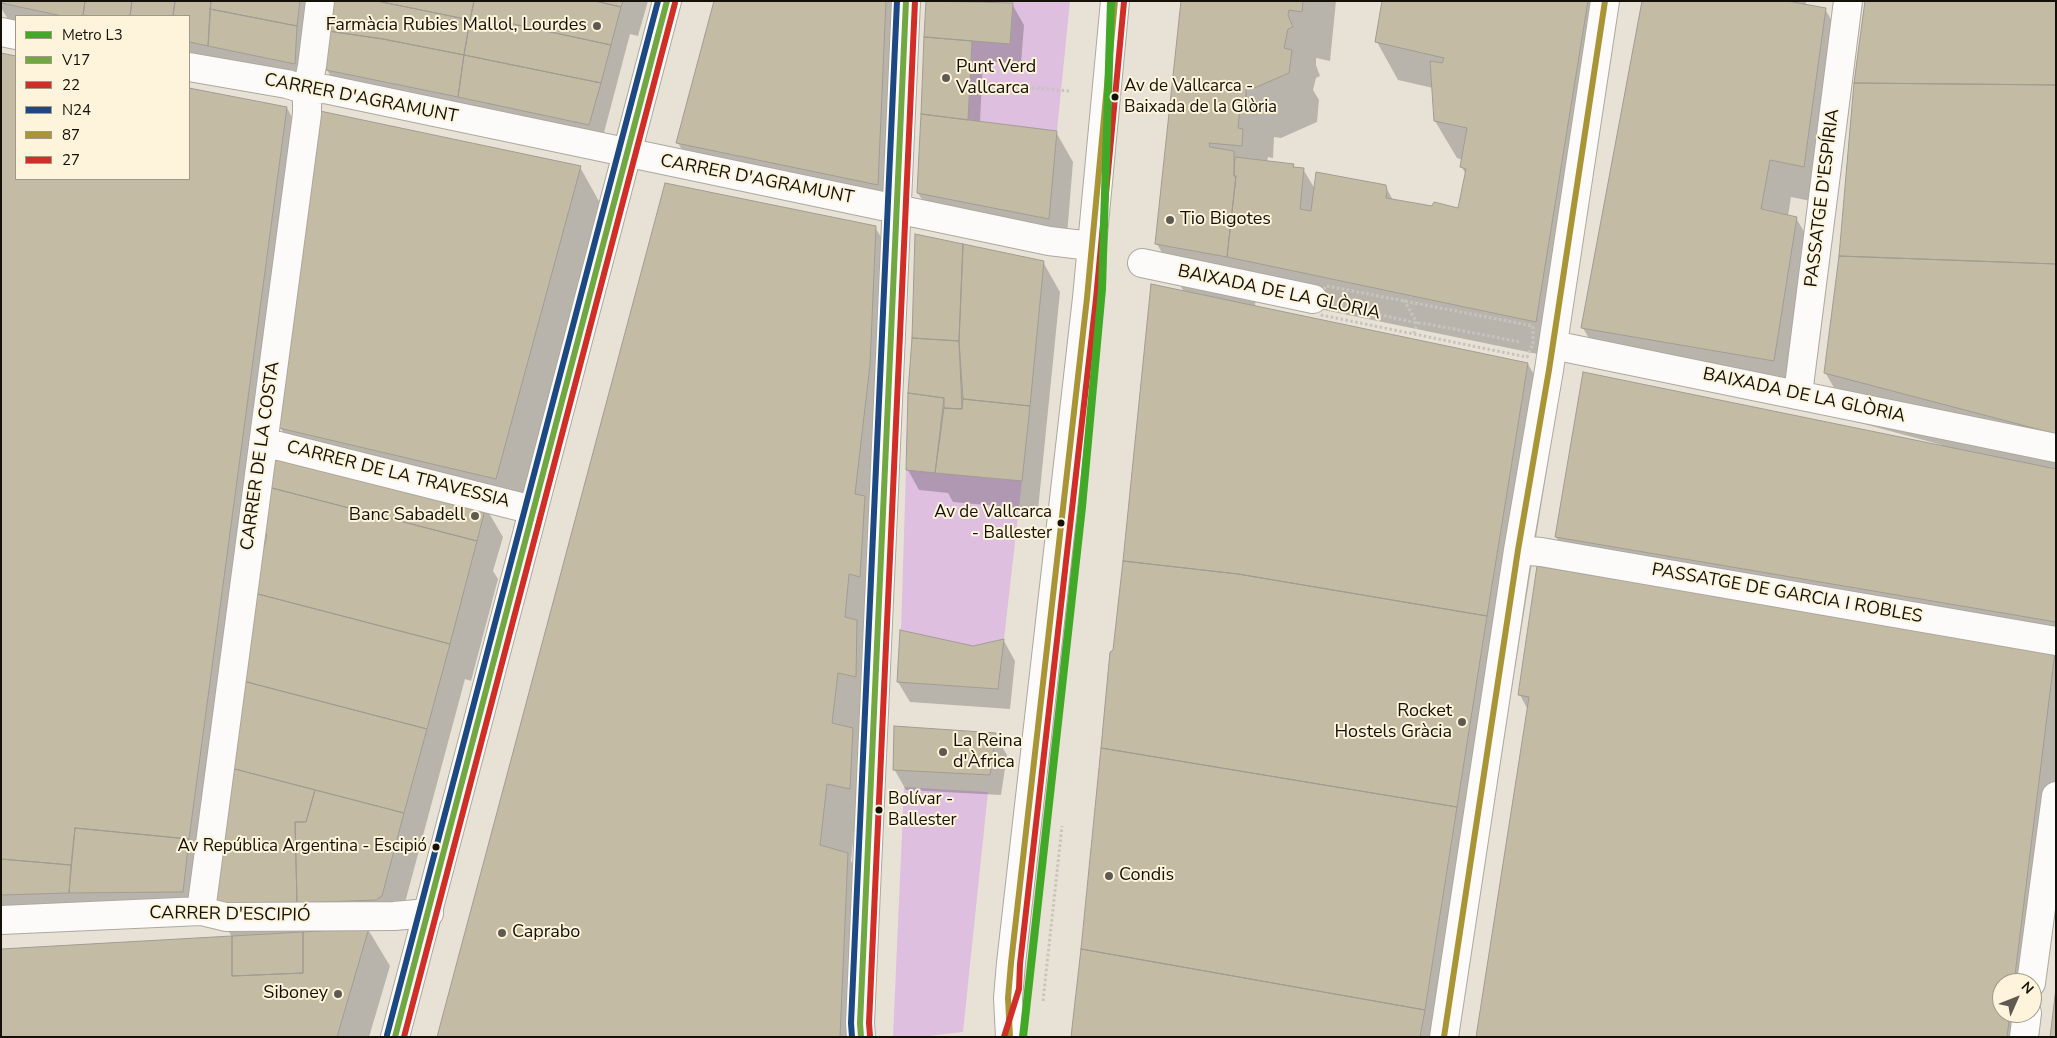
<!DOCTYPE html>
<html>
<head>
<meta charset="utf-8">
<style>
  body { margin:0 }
  #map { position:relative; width:2057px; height:1038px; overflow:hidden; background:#e8e2d6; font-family:"Nunito Sans",sans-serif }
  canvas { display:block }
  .frame { position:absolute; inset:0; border:2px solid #151109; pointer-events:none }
  .legend { position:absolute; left:15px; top:15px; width:175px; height:165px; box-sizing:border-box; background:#fdf4db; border:1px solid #a09987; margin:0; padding:6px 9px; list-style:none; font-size:15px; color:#151109 }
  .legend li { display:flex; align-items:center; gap:10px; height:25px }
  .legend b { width:25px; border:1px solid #a09987 }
  .north { position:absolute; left:1992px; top:973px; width:50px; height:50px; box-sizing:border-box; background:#fdf4db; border:1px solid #a09987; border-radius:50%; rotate:46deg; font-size:14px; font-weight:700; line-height:20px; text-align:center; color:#151109 }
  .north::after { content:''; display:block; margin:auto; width:18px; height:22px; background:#5f5a51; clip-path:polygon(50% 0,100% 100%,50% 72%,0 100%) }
</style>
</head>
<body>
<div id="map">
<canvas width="2057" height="1038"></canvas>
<div class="frame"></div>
<ul class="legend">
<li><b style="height:6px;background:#41a828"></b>Metro L3</li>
<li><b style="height:6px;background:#72a842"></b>V17</li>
<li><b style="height:6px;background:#d02e26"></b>22</li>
<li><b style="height:6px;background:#1c4883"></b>N24</li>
<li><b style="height:6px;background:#a99436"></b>87</li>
<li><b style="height:6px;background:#d02e26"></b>27</li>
</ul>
<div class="north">N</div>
</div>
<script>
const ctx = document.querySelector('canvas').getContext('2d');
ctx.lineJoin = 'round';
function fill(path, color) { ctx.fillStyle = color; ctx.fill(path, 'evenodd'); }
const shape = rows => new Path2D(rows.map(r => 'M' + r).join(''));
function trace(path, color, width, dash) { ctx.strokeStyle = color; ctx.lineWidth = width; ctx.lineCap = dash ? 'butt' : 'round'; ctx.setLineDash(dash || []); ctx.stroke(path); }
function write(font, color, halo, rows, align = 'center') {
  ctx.font = font + ' "Nunito Sans",sans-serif'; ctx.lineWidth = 4; ctx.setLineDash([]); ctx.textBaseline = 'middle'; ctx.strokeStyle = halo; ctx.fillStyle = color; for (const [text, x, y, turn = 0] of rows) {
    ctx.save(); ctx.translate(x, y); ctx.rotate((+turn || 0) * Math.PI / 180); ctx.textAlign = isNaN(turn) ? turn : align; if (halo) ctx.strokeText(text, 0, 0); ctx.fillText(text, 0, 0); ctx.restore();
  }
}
fill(shape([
  [979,1,1070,1,1057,131,968,120,972,41,1010,44,1013,3],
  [906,470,1022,481,1004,639,973,646,901,630],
  [904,787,988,792,963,1032,920,1037,893,1037]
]), '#debfdf');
fill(shape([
  [1,1,314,1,306,84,189,60,189,16,16,16,16,32,1,8],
  [333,1,648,1,638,36,630,34,601,144,339,90,327,70],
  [716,1,909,1,899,222,699,180,678,143],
  [927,1,1012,4,1024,25,1021,64,983,61,980,122,1056,132,1073,162,1066,248,935,222,918,193],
  [1182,1,1336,1,1330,61,1316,58,1316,65,1320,76,1316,78,1313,90,1319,100,1317,122,1281,138,1274,137,1273,158,1268,157,1267,162,1293,165,1295,168,1303,169,1315,189,1385,186,1393,200,1459,210,1466,175,1462,167,1463,160,1457,158,1435,121,1433,88,1398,80,1377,42,1383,1,1615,1,1557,358,1256,296,1255,307,1528,364,1556,413,1456,1037,1072,1037,1114,650,1184,292,1157,244],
  [1643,1,1806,1,1806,6,1825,9,1847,47,1825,204,1791,197,1788,216,1796,218,1818,255,1795,398,1604,365,1583,328],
  [2056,1,2056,851,2033,1037,1477,1037,1528,710,1520,695,1577,574,1556,537,1942,447,1942,445,1853,421,1825,372],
  [2002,983,2032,983,2032,1013,2002,1013],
  [1,55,16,58,16,179,189,179,189,90,287,108,308,146,200,921,1,925],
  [580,167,601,205,518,516,486,508,503,537,493,571,498,579,471,681,465,679,399,925,390,930,369,931,390,966,369,1037,1,1037,232,937,214,906,255,593,267,540,263,533,302,465,280,427],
  [875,227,904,276,878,838,854,832,851,861,876,903,869,1037,438,1037],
  [916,236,1043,262,1060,292,1038,510,953,502,948,493,919,490,908,470],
  [1004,641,1015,661,1010,709,910,702,898,682,973,647],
  [995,735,1007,755,1001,795,906,790,894,769]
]), '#0003');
const building = shape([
  [1,1,85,1,83,16,62,16,1,3,1,1],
  [85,1,132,1,130,16,83,16,85,1],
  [132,1,175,1,173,16,130,16,132,1],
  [175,1,211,1,208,46,189,42,189,16,173,16,175,1],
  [211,1,300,1,297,26,210,9,211,1],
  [332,1,377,1,470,20,464,55,383,39,328,31,332,1],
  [377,1,474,1,470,20,377,1],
  [474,1,595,1,621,7,611,45,504,22,470,20,474,1],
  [595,1,623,1,621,7,595,1],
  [714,1,886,1,878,185,676,143,714,1],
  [926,1,1013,3,1010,44,924,37,926,1],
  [1181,1,1303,1,1302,12,1289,10,1288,15,1293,27,1288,29,1284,48,1292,50,1289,73,1252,89,1246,88,1246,109,1240,108,1238,128,1243,129,1242,146,1209,143,1210,147,1234,151,1234,176,1236,176,1227,257,1155,244,1181,1],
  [1382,1,1588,1,1536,322,1227,257,1236,176,1234,176,1235,157,1294,164,1293,167,1304,168,1300,209,1311,211,1316,172,1386,185,1387,191,1386,198,1432,206,1434,202,1458,208,1466,169,1460,167,1467,128,1434,121,1430,61,1442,63,1444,58,1375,42,1382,1],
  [1642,1,1787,1,1826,8,1804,167,1770,160,1761,209,1797,217,1774,361,1581,328,1642,1],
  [1865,1,2056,1,2056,85,1854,83,1865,1],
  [210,9,297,26,295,64,208,46,210,9],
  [470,20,504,22,611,45,601,83,464,55,470,20],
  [328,31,383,39,464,55,458,97,326,70,328,31],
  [924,37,972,41,968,120,921,114,924,37],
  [1,53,16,56,16,179,189,179,189,88,287,107,189,839,75,828,71,865,1,859,1,53],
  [464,55,601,83,589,125,458,97,464,55],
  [1854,83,2056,85,2056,264,1839,256,1854,83],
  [320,111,581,166,496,479,279,428,320,111],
  [921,114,1057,131,1049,219,917,193,921,114],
  [665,183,876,226,870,365,855,494,865,496,860,577,849,574,845,617,857,620,856,677,838,673,832,723,853,728,850,789,827,784,820,845,848,853,840,1037,437,1037,665,183],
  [915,234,963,244,959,341,912,338,915,234],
  [963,244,1044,261,1030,406,963,399,959,341,963,244],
  [1839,256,2056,264,2056,434,1824,373,1839,256],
  [1151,284,1528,363,1487,616,1238,574,1123,561,1151,284],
  [912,338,959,341,962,409,944,408,944,398,908,393,912,338],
  [1583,372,2056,469,2056,622,1555,537,1583,372],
  [908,393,944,398,935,473,906,470,908,393],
  [963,399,1030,406,1022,481,935,473,944,408,962,409,963,399],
  [272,456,486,506,477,541,268,487,272,456],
  [268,487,477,541,450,644,254,593,267,534,261,533,268,487],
  [1123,561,1238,574,1487,616,1457,807,1101,748,1110,652,1113,650,1123,561],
  [1537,566,2055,652,2014,983,2002,983,2002,1013,2010,1013,2007,1037,1476,1037,1529,697,1518,695,1537,566],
  [254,593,450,644,427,729,243,681,254,593],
  [900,630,973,646,1004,639,998,689,897,682,900,630],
  [243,681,427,729,404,813,231,768,243,681],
  [894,726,996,733,990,775,893,770,894,726],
  [1101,748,1457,807,1425,1010,1081,949,1101,748],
  [231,768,315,790,306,822,295,822,297,903,213,906,231,768],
  [315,790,404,813,382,896,376,900,297,903,295,822,306,822,315,790],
  [75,828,189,839,183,892,69,893,75,828],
  [1,859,71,865,69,893,1,895,1,859],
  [369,928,337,1037,1,1037,1,949,232,936,232,976,303,973,303,932,369,928],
  [303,932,303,973,232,976,232,936,303,932],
  [1081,949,1425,1010,1420,1037,1071,1037,1081,949],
  [2056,988,2056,1037,2050,1037,2056,988]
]);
fill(building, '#c4bba5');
trace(building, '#a09c92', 1);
const pedestrian = shape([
  [1142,263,1313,299]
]);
const minor = shape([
  [1,32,16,35],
  [189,67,287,84,307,90,325,89,1049,241,1091,246],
  [1553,345,2056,448],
  [1798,394,1848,1],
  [263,444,279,446,533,510],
  [1518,550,1541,552,2056,641],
  [201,911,307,114,307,90,312,66,320,1],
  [1,920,201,911,226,917,394,916,429,913],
  [2031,983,2056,796],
  [861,1037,860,1023,906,1],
  [1444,1037,1518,550,1549,370,1605,1],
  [2024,1037,2027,1013]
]);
const tertiary = shape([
  [395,1037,667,1]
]);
const secondary = shape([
  [1010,1037,1008,998,1011,963,1087,298,1115,1]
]);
trace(pedestrian, '#ada89e', 30);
trace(minor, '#ada89e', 30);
trace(tertiary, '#ada89e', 30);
trace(secondary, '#ada89e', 30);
trace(shape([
  [977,83,1069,91],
  [1327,286,1533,326,1533,344,1527,357,1321,315,1313,299,1327,286],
  [1404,300,1417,323,1414,333],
  [1345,307,1417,323,1428,324,1520,342],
  [1043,1001,1062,826]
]), '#c6c4bf', 3, [2.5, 2.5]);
trace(pedestrian, '#fcfbf9', 28);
trace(minor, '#fcfbf9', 28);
trace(tertiary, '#fcfbf9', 28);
trace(secondary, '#fcfbf9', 28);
trace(shape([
  [395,1037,667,1],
  [861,1037,860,1023,906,1]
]), '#72a842', 6);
trace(shape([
  [870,1036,869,1023,915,1],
  [404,1037,675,3]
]), '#d02e26', 6);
trace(shape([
  [387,1035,658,1],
  [852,1037,851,1023,897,1]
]), '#1c4883', 6);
trace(shape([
  [1010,1037,1008,998,1011,963,1087,298,1115,1],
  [1444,1037,1518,550,1549,370,1605,1]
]), '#a99436', 6);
trace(shape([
  [1004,1037,1019,989,1020,964,1096,299,1124,2]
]), '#d02e26', 6);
trace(shape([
  [1023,1037,1082,507,1102,289,1111,1]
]), '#41a828', 8);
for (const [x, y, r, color] of [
  [597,26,5,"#5f5a51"],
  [946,78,5,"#5f5a51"],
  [1115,97,4.5,"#151109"],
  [1170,220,5,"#5f5a51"],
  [475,516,5,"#5f5a51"],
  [1061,523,4.5,"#151109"],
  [1462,722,5,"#5f5a51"],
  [943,752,5,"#5f5a51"],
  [879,810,4.5,"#151109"],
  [436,847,4.5,"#151109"],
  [1109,876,5,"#5f5a51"],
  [502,933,5,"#5f5a51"],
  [338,994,5,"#5f5a51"]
]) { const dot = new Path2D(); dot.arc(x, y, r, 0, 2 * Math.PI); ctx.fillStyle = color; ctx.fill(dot); trace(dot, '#fdf4db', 2); }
write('17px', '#151109', '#fdf4db', [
  ["Av de Vallcarca -",1124,87],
  ["Baixada de la Glòria",1124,108],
  ["Av de Vallcarca",1052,513,"right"],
  ["- Ballester",1052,534,"right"],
  ["Bolívar -",888,800],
  ["Ballester",888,821],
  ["Av República Argentina - Escipió",427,847,"right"]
], 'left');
write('18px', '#151109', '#fdf4db', [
  ["Farmàcia Rubies Mallol, Lourdes",587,26,"right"],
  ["Punt Verd",956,68],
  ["Vallcarca",956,89],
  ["Tio Bigotes",1180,220],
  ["Banc Sabadell",465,516,"right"],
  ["Rocket",1452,712,"right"],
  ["Hostels Gràcia",1452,733,"right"],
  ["La Reina",953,742],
  ["d'Àfrica",953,763],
  ["Condis",1119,876],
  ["Caprabo",512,933],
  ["Siboney",328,994,"right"]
], 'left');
write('18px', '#151109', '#fdf4db', [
  ["CARRER D'AGRAMUNT",361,99,11],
  ["CARRER D'AGRAMUNT",757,180,11],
  ["PASSATGE D'ESPÍRIA",1823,198,-83],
  ["BAIXADA DE LA GLÒRIA",1279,293,12],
  ["BAIXADA DE LA GLÒRIA",1804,396,12],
  ["CARRER DE LA COSTA",261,456,-82],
  ["CARRER DE LA TRAVESSIA",398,475,14],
  ["PASSATGE DE GARCIA I ROBLES",1787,594,10],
  ["CARRER D'ESCIPIÓ",230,915,1]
]);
</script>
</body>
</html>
